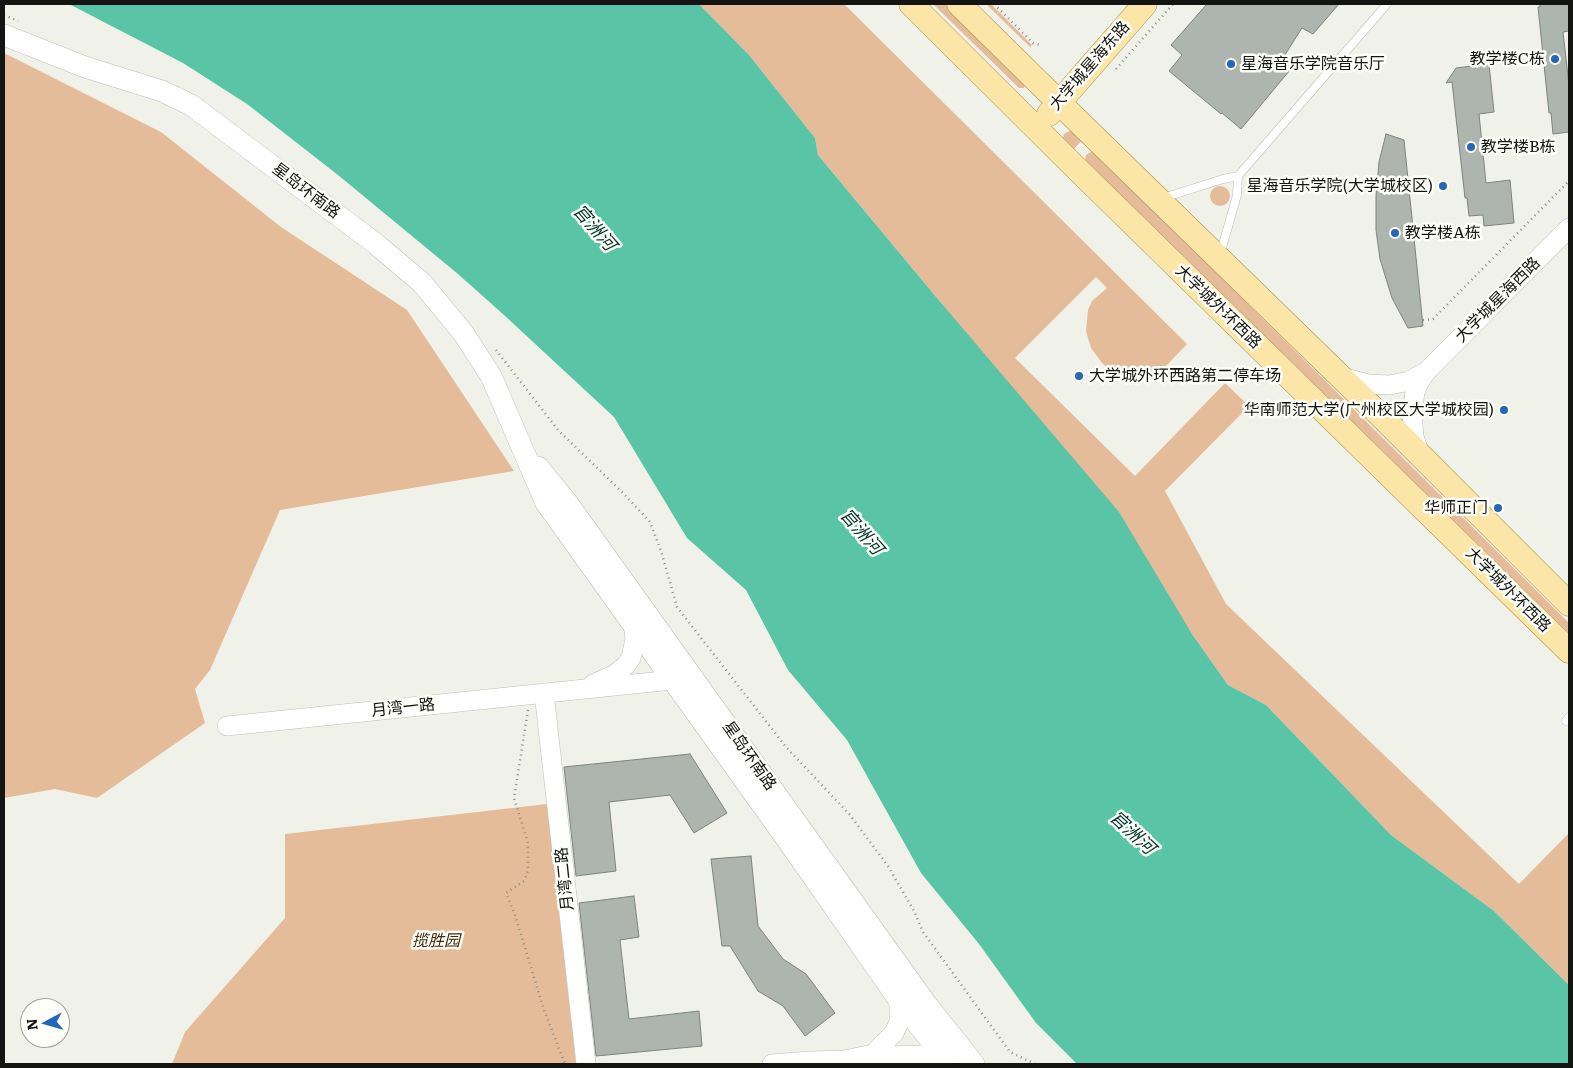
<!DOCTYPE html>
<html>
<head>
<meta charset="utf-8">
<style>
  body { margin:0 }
  #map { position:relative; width:1573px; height:1068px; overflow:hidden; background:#f0f2e9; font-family:Literata,serif }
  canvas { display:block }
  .frame { position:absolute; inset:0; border:5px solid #141512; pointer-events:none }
  .north { position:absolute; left:20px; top:998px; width:50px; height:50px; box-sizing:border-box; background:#fdfff8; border:1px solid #a0a19c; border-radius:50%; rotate:264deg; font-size:14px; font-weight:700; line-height:20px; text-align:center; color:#141512 }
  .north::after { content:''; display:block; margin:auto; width:18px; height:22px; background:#2467b8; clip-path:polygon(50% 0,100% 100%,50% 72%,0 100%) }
</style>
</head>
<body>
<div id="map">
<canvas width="1573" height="1068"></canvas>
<div class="frame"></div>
<div class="north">N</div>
</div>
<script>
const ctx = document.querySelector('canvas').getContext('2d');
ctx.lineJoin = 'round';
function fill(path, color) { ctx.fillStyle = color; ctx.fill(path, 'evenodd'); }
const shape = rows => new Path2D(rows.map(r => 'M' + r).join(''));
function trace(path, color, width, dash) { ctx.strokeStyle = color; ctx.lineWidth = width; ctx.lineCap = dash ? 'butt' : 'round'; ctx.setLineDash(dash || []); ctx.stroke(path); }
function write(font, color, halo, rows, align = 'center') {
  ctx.font = font + ' Literata,"Noto Sans SC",serif'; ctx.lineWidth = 5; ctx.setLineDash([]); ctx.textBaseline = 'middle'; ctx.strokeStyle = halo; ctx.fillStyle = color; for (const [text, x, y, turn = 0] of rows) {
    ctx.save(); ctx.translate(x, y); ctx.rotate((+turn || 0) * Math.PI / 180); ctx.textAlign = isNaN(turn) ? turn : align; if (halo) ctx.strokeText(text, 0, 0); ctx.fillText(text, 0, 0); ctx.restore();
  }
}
fill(shape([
  [699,4,844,4,1187,344,1167,365,1156,372,1147,376,1129,377,1119,375,1110,370,1102,363,1091,348,1086,331,1088,310,1092,301,1107,288,1096,277,1015,358,1135,476,1225,383,1249,406,1165,491,1226,604,1519,884,1569,833,1569,985,1494,911,1391,835,1266,705,1228,685,1192,634,942,304,818,155,815,138,749,55],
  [933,4,945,4,1025,83,1024,88,1019,88],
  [986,4,991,4,1032,45,1030,47],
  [4,53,161,132,281,227,407,310,514,471,280,510,210,670,195,689,205,723,97,798,55,789,4,798],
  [1071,130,1082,140,1074,149,1063,138,1064,134],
  [1092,151,1095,152,1569,623,1569,641,1085,161,1086,155],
  '1210 196a10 10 0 1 1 20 0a10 10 0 1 1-20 0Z',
  [547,804,576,1064,172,1064,185,1032,285,918,285,834]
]), '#e4bc99');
fill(shape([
  [69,4,699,4,749,55,815,138,818,155,942,304,1119,512,1192,634,1228,685,1266,705,1391,835,1494,911,1569,985,1569,1064,1077,1064,1036,1023,979,944,921,873,847,740,788,670,746,590,687,538,614,417,504,315,458,274,338,175,247,104,183,63]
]), '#59c4a6');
const building = shape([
  [1207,4,1339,4,1313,34,1302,28,1283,58,1290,70,1241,129,1222,113,1221,114,1169,71,1182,55,1171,45,1207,4],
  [1540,4,1569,4,1569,31,1563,32,1569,85,1569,132,1553,134,1551,113,1549,113,1538,7,1540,7,1540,4],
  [1489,64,1494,112,1479,114,1486,183,1510,180,1514,223,1484,226,1483,215,1469,216,1467,198,1465,198,1452,82,1446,83,1456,68,1489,64],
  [1386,134,1404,140,1423,326,1408,328,1392,298,1380,259,1376,230,1376,196,1379,162,1386,134],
  [690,754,727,813,694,833,670,795,609,802,616,871,576,876,564,767,690,754],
  [751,856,758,926,783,959,806,974,835,1013,805,1036,783,1006,758,991,730,946,722,946,711,859,751,856],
  [634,896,639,937,620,940,629,1019,699,1011,702,1046,596,1056,579,903,634,896]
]);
fill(building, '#aeb5ae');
trace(building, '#7d837d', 1);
const service = shape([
  [1238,176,1387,4],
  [1163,198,1223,179,1238,176,1237,195,1220,255],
  [1566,721,1569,717]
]);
const tertiary = shape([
  [1341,377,1368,384,1390,385,1409,381,1426,372],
  [1420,455,1414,437,1412,413,1415,392,1419,383,1426,372,1569,228],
  [593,684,614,675,626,665,631,658,635,639,633,624],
  [544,693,586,1064],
  [227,726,672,680],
  [873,1054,894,1033,899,1022,899,1000],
  [772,1064,809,1061,845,1060,873,1054,888,1056,924,1055,945,1064]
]);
const secondary = shape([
  [4,35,85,67,162,91,191,105,376,244,422,283,464,334,491,376,546,503,788,841,899,1000,949,1064],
  [538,467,566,501,927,1005,974,1064]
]);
const primary = shape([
  [911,4,1073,165,1569,651],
  [959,4,1084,127,1382,417,1569,604],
  [1049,114,1145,4]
]);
trace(service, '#bcbfb6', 9);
trace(tertiary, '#bcbfb6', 20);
trace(secondary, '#bcbfb6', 22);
trace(primary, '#a8914d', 25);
trace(shape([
  [994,4,1033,43,1041,45],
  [4,15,18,21],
  [1116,69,1173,4],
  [1423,320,1433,319,1569,181],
  [496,350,558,430,624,494,650,522,661,551,677,607,786,747,850,815,888,866,914,911,923,932,1010,1052,1035,1064],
  [528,710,514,798,528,843,528,870,524,881,506,893,515,915,544,1010,565,1064]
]), '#8b8d86', 2.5, [1, 4]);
trace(service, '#fff', 8);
trace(tertiary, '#fff', 19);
trace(secondary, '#fff', 21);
trace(primary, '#fbe5a7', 24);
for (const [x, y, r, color] of [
  [1555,59,5,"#2467b8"],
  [1231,64,5,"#2467b8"],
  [1471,147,5,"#2467b8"],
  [1443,186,5,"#2467b8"],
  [1395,233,5,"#2467b8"],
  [1079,376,5,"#2467b8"],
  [1504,410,5,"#2467b8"],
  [1498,508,5,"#2467b8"]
]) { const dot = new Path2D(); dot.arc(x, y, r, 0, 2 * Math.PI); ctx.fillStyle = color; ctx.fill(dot); trace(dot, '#fdfff8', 2); }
write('16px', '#141512', '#fdfff8', [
  ["教学楼C栋",1545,59],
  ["星海音乐学院音乐厅",1241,64,"left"],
  ["教学楼B栋",1481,147,"left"],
  ["星海音乐学院(大学城校区)",1433,186],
  ["教学楼A栋",1405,233,"left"],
  ["大学城外环西路第二停车场",1089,376,"left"],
  ["华南师范大学(广州校区大学城校园)",1494,410],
  ["华师正门",1488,508]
], 'right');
write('16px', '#141512', '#fdfff8', [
  ["大学城星海东路",1090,66,-49],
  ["星岛环南路",306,191,37],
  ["大学城星海西路",1498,300,-45],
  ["大学城外环西路",1218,307,44],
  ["大学城外环西路",1508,590,45],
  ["月湾一路",403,708,-6],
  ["星岛环南路",749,756,55],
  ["月湾二路",565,879,-96]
]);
write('italic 16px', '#41270d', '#fdfff8', [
  ["揽胜园",436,941]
]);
write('italic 18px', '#04372b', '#fdfff8', [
  ["官洲河",594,228,49],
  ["官洲河",861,532,49],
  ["官洲河",1132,833,43]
]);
</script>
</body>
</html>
